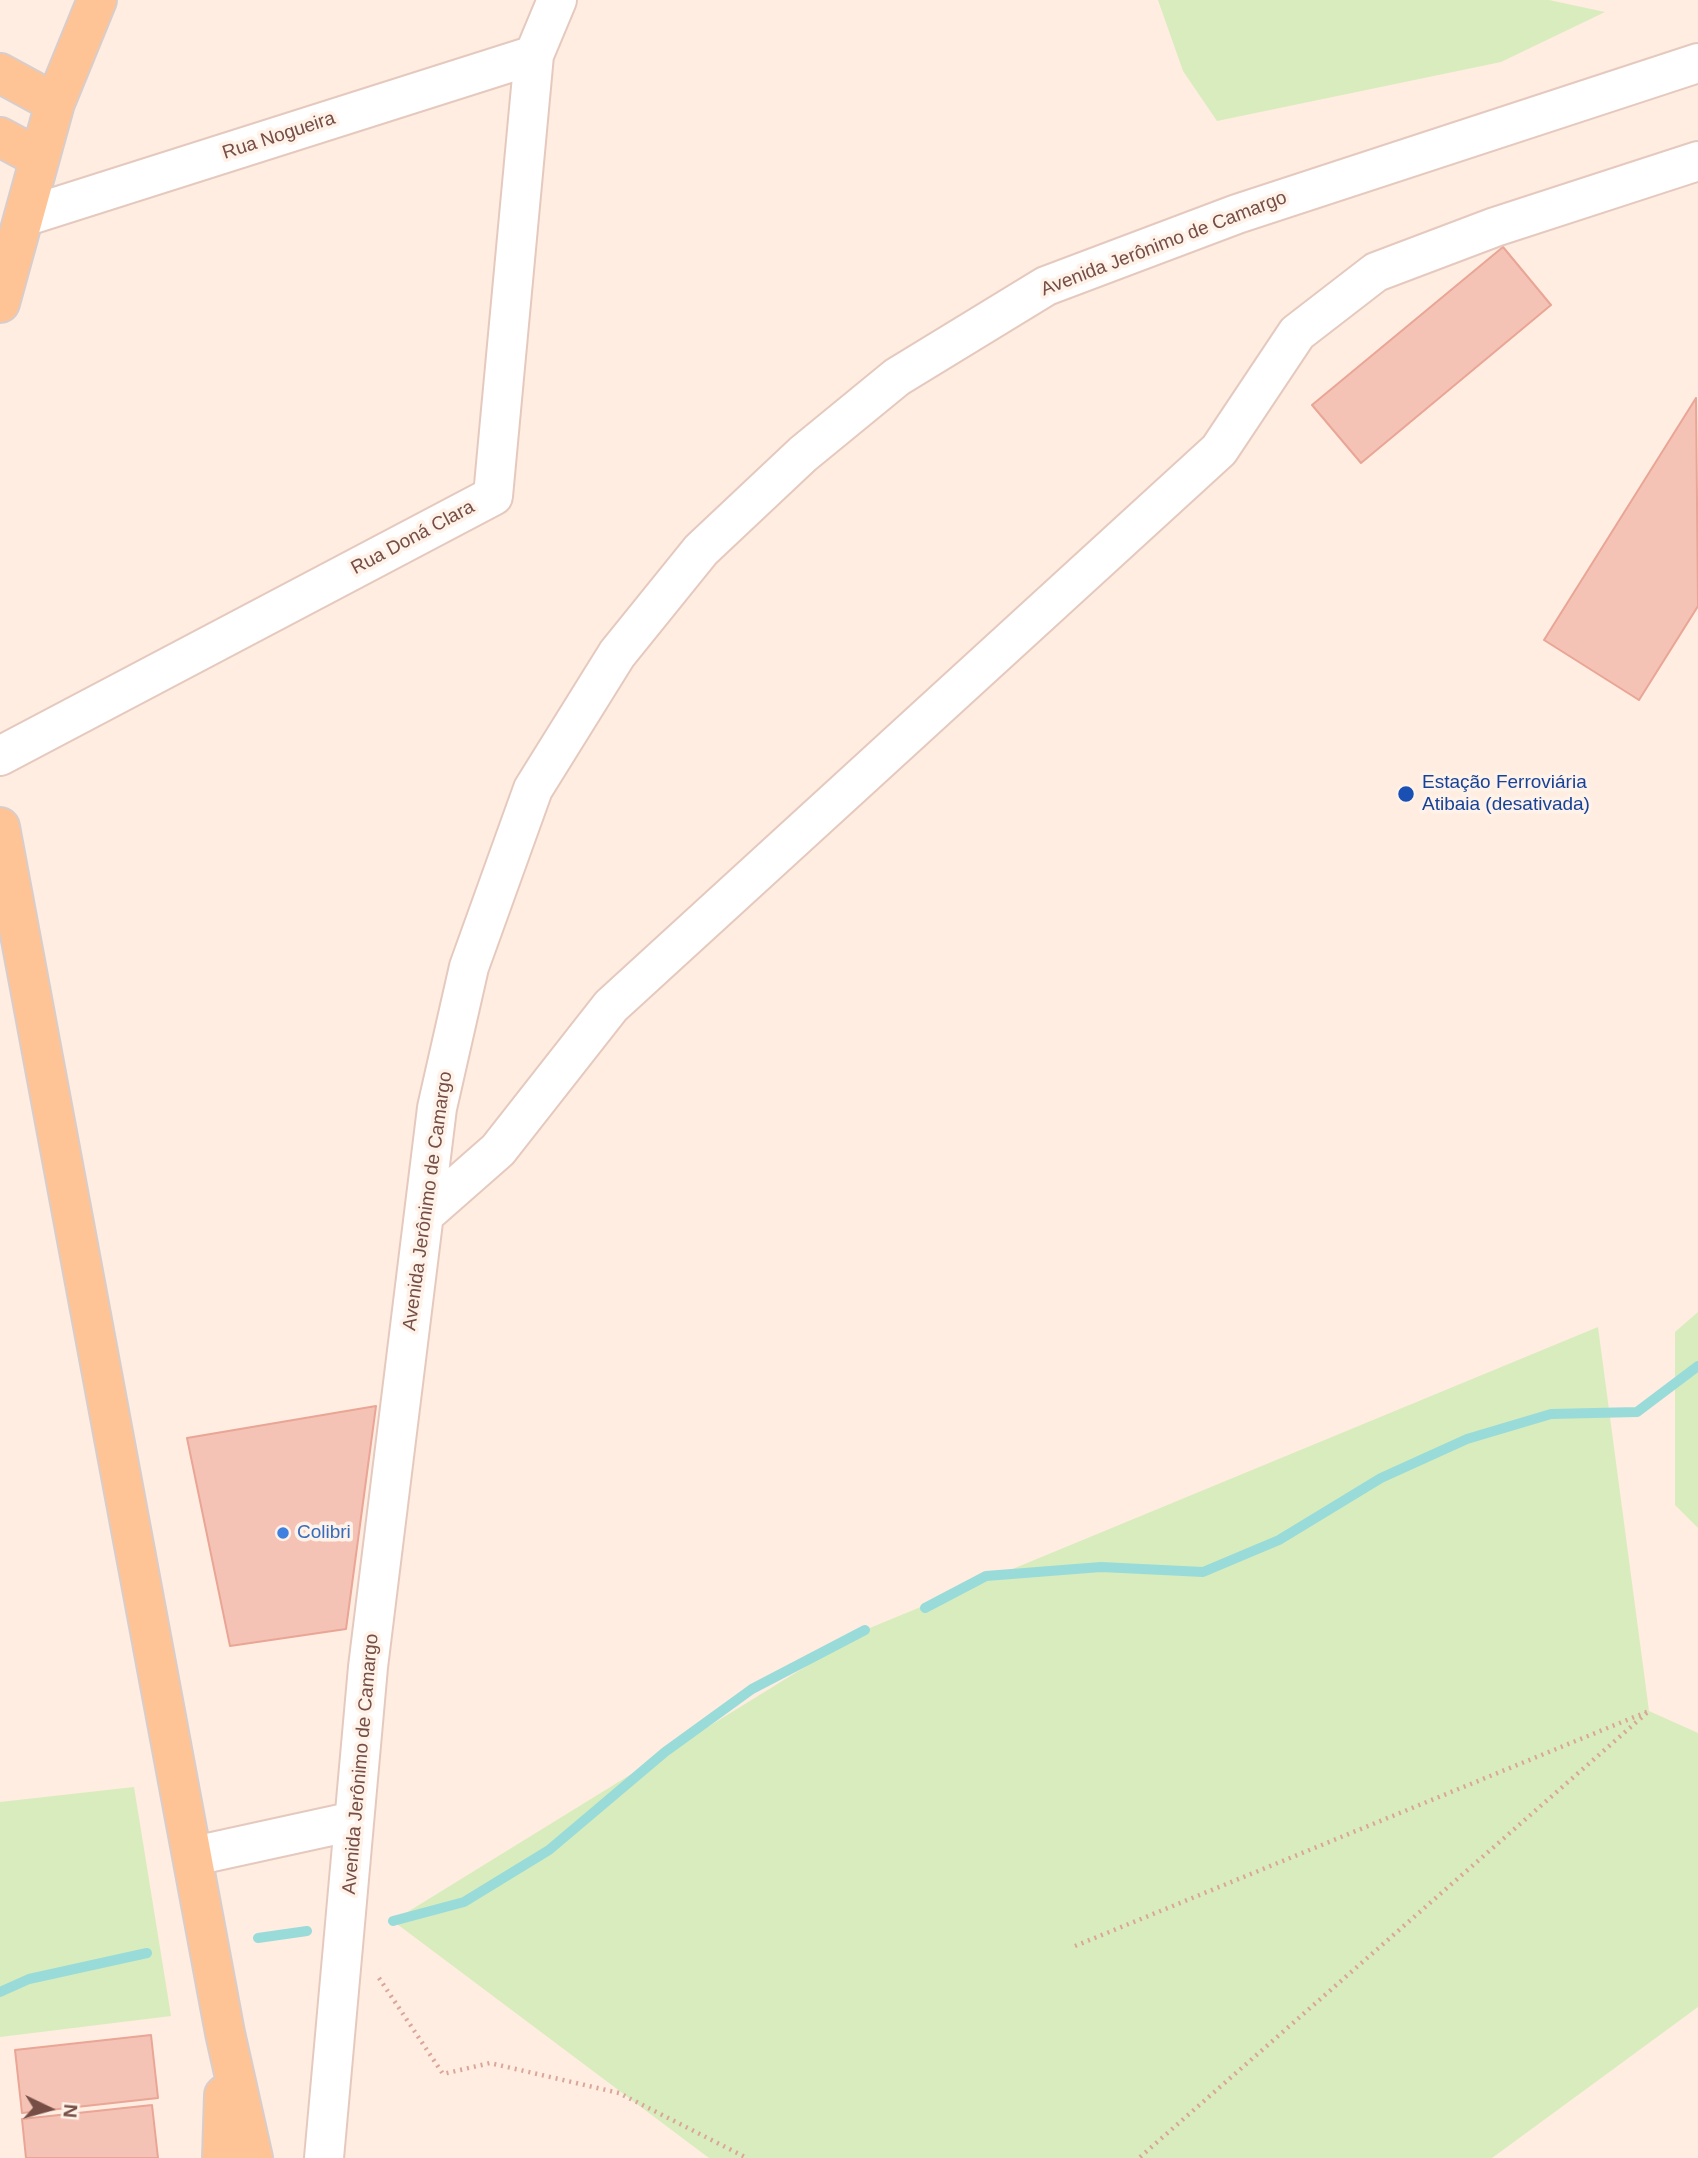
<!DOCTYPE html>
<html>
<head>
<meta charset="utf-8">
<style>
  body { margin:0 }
  #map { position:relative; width:1698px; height:2158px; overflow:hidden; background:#feede0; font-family:Arial,sans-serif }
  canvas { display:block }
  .north { position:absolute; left:14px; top:2074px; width:70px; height:70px; -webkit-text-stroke:5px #fff2e8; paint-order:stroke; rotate:95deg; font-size:19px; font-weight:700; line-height:28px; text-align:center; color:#764e46 }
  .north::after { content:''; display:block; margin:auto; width:24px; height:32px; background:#764e46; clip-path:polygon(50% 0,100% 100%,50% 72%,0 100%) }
</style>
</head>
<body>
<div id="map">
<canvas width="1698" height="2158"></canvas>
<div class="north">N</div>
</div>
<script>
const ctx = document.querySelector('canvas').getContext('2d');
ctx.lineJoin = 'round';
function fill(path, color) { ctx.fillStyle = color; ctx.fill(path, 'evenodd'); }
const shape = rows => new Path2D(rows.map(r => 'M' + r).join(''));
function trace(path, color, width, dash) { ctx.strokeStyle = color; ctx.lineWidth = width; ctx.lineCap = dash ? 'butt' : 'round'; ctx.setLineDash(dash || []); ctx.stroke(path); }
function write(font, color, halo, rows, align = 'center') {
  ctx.font = font + ' Arial,sans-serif'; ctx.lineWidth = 7; ctx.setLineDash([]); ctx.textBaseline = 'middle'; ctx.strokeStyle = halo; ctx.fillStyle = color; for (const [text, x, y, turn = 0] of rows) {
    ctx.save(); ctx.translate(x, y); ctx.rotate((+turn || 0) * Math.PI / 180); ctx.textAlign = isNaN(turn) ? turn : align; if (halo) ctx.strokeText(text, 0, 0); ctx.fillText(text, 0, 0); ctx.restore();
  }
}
fill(shape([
  [1158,0,1549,0,1605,12,1501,62,1217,121,1183,71],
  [1698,1312,1698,1528,1675,1505,1675,1332],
  [1598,1327,1649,1711,1698,1733,1698,2007,1492,2158,709,2158,393,1921,865,1630],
  [134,1787,171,2016,0,2037,0,1802]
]), '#d9ecbe');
trace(shape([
  [925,1608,986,1576,1101,1567,1203,1572,1279,1540,1381,1478,1467,1439,1551,1414,1637,1412,1698,1366],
  [393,1921,464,1902,549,1850,665,1752,752,1689,865,1630],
  [258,1938,307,1931],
  [0,1992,29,1979,147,1953]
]), '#99dbd9', 10);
const building = shape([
  [1503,247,1551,305,1361,463,1312,405,1503,247],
  [1696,398,1698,606,1639,700,1544,640,1696,398],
  [376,1406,346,1629,230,1646,187,1438,376,1406],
  [151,2035,158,2098,22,2113,15,2050,151,2035],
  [152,2105,158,2158,26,2158,22,2119,152,2105]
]);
fill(building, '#f5c3b6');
trace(building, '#e9a595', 2);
const minor = shape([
  [24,217,534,55],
  [0,756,493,496,534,55,557,0],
  [424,1215,498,1150,611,1006,1219,450,1297,333,1376,272,1495,227,1698,161],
  [194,1856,354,1821],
  [324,2158,368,1667,437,1108,469,967,533,789,617,654,701,550,803,454,897,377,1046,286,1237,214,1698,63]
]);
const major = shape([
  [0,73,55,103],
  [0,137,39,158],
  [0,303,55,103,97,0],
  [0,827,225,2033,253,2158],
  [222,2158,224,2095]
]);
trace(minor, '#e5c9be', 42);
trace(major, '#d9cdcb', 42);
trace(shape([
  [1075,1946,1649,1711,1139,2158],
  [379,1978,443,2074,490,2063,619,2093,747,2158]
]), '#daa699', 4.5, [2, 5]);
trace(minor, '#fff', 38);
trace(major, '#ffc496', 38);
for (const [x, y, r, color] of [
  [1406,794,9,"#1a4fb4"],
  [283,1533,7,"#3f7fe0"]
]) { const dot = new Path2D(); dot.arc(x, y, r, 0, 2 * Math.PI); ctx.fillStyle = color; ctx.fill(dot); trace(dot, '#fff2e8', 2.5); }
write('19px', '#764e46', '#fff2e8', [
  ["Rua Nogueira",279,136,-18],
  ["Avenida Jerônimo de Camargo",1164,244,-21],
  ["Rua Doná Clara",413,538,-28],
  ["Avenida Jerônimo de Camargo",428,1201,-82],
  ["Avenida Jerônimo de Camargo",361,1764,-85]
]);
write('19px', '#164399', '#fff2e8', [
  ["Estação Ferroviária",1422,783],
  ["Atibaia (desativada)",1422,805]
], 'left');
write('19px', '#366cbe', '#fff2e8', [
  ["Colibri",297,1533]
], 'left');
</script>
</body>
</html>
